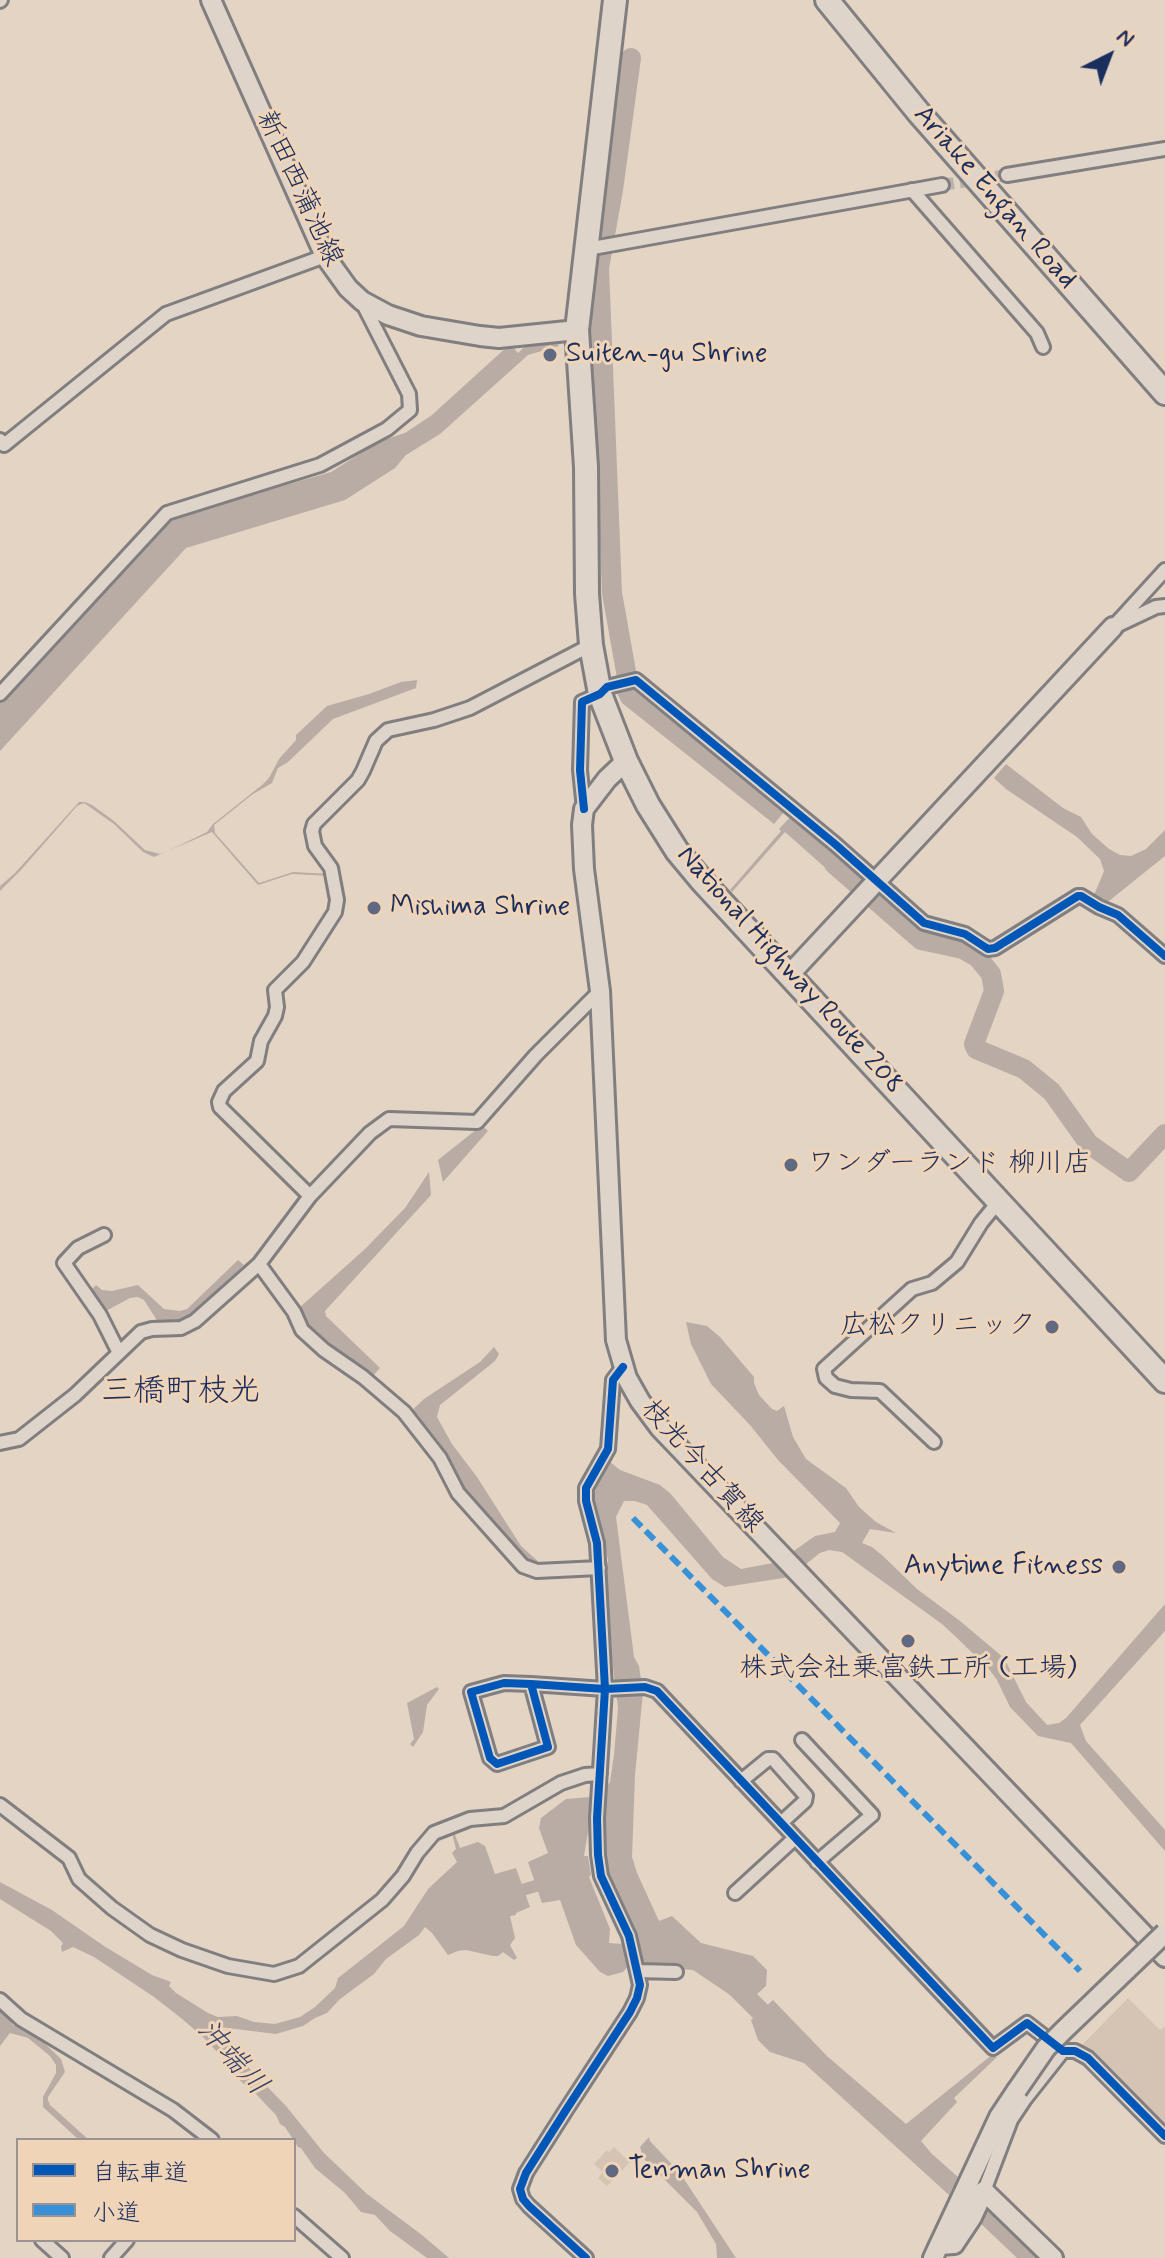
<!DOCTYPE html>
<html>
<head>
<meta charset="utf-8">
<style>
  body { margin:0 }
  #map { position:relative; width:1165px; height:2258px; overflow:hidden; background:#e3d4c4; font-family:Mynerve,"Klee One",sans-serif }
  canvas { display:block }
  .legend { position:absolute; left:16px; top:2138px; width:280px; height:104px; box-sizing:border-box; background:#f0d4b7; border:2px solid #9b9293; margin:0; padding:10px 14px; list-style:none; font-size:24px; color:#1b2f5e }
  .legend li { display:flex; align-items:center; gap:16px; height:40px }
  .legend b { width:40px; border:2px solid #9b9293 }
  .north { position:absolute; left:1069px; top:16px; width:80px; height:80px; -webkit-text-stroke:6px #f0d4b7; paint-order:stroke; rotate:42deg; font-size:22px; font-weight:700; line-height:32px; text-align:center; color:#1b2f5e }
  .north::after { content:''; display:block; margin:auto; width:28px; height:36px; background:#1b2f5e; clip-path:polygon(50% 0,100% 100%,50% 72%,0 100%) }
</style>
</head>
<body>
<div id="map">
<canvas width="1165" height="2258"></canvas>
<ul class="legend">
<li><b style="height:10px;background:#0057b8"></b>自転車道</li>
<li><b style="height:10px;background:#3891d7"></b>小道</li>
</ul>
<div class="north">N</div>
</div>
<script>
const ctx = document.querySelector('canvas').getContext('2d');
ctx.lineJoin = 'round';
function fill(path, color) { ctx.fillStyle = color; ctx.fill(path, 'evenodd'); }
const shape = rows => new Path2D(rows.map(r => 'M' + r).join(''));
function trace(path, color, width, dash) { ctx.strokeStyle = color; ctx.lineWidth = width; ctx.lineCap = dash ? 'butt' : 'round'; ctx.setLineDash(dash || []); ctx.stroke(path); }
function write(font, color, halo, rows, align = 'center') {
  ctx.font = font + ' Mynerve,"Klee One",sans-serif'; ctx.lineWidth = 6; ctx.setLineDash([]); ctx.textBaseline = 'middle'; ctx.strokeStyle = halo; ctx.fillStyle = color; for (const [text, x, y, turn = 0] of rows) {
    ctx.save(); ctx.translate(x, y); ctx.rotate((+turn || 0) * Math.PI / 180); ctx.textAlign = isNaN(turn) ? turn : align; if (halo) ctx.strokeText(text, 0, 0); ctx.fillText(text, 0, 0); ctx.restore();
  }
}
fill(shape([
  [1128,1998,1160,2030,1165,2026,1165,2129,1080,2047],
  [614,2147,630,2162,607,2186,598,2178,603,2172,594,2164,607,2150,609,2152]
]), '#d5c4b4');
fill(shape([
  [557,338,559,346,528,355,440,434,406,455,395,468,345,500,186,548,0,751,0,701,168,519,331,472,380,441,405,433,432,415,510,344,518,353,525,346],
  [417,680,416,688,333,719,288,762,278,768,272,783,253,794,214,825,215,833,259,883,293,872,331,874,331,876,292,874,258,885,212,832,154,857,143,852,114,824,84,803,77,806,22,869,0,891,0,886,15,873,79,802,85,802,92,805,114,821,145,850,160,854,168,851,207,832,213,824,262,785,269,778,279,759,296,740,296,735,327,706,369,694,401,682],
  [636,685,785,811,774,824,622,703,616,691],
  [1006,764,1063,808,1081,817,1092,834,1109,849,1120,855,1131,856,1146,849,1165,830,1165,856,1104,905,1094,895,1104,871,1100,859,1077,837,1006,789,994,778],
  [792,815,859,874,847,887,785,832,732,892,730,890,781,831,779,829],
  [482,1125,488,1131,443,1182,438,1160],
  [429,1172,431,1195,325,1311,326,1316,380,1368,371,1378,303,1326,299,1308,365,1249,405,1208],
  [238,1260,244,1265,193,1315,180,1322,158,1322,144,1300,138,1297,130,1298,104,1312,91,1290,96,1285,102,1290,112,1291,138,1285,164,1309,180,1311,187,1309],
  [686,1322,707,1326,720,1337,754,1377,754,1383,759,1395,772,1409,777,1411,784,1406,793,1437,806,1459,846,1488,859,1507,876,1522,896,1533,870,1529,862,1543,872,1547,883,1556,917,1589,960,1621,1004,1658,1026,1702,1047,1725,1059,1723,1066,1718,1165,1604,1165,1631,1080,1725,1086,1741,1165,1830,1165,1851,1071,1743,1038,1736,1010,1707,997,1680,989,1669,956,1637,942,1624,842,1552,829,1550,820,1553,790,1577,725,1587,712,1579,647,1505,635,1501,624,1501,616,1517,634,1657,639,1666,643,1692,635,1775,632,1857,637,1873,659,1921,672,1916,701,1943,753,1956,767,1970,766,1986,745,2005,693,1970,645,1966,606,1869,604,1849,607,1786,610,1782,614,1755,618,1708,607,1618,605,1614,607,1593,605,1571,608,1560,593,1499,600,1475,610,1462,620,1470,660,1485,670,1493,723,1557,741,1569,778,1562,815,1536,835,1532,840,1523,778,1460,750,1425,711,1384,691,1344],
  [494,1347,499,1354,495,1361,440,1405,437,1417,452,1444,477,1477,521,1546,541,1564,525,1559,466,1499,447,1457,409,1413,424,1399,480,1362],
  [437,1687,439,1689,427,1705,423,1732,413,1747,410,1744,414,1739,407,1703],
  [590,1797,591,1814,584,1856,588,1856,591,1875,589,1877,610,1929,609,1943,623,1944,628,1966,623,1972,608,1976,600,1972,576,1945,560,1900,542,1903,528,1862,548,1853,539,1828,541,1818,566,1799],
  [454,1832,460,1848,478,1842,485,1846,495,1874,516,1868,530,1907,516,1913,516,1915,510,1916,515,1938,510,1945,517,1958,514,1960,503,1952,498,1956,493,1956,466,1950,458,1951,448,1955,432,1933,425,1927,419,1935,386,1959,374,1974,340,1999,327,2013,315,2018,303,2026,276,2034,219,2027,250,2069,286,2106,324,2153,367,2194,422,2235,449,2258,427,2258,390,2231,375,2215,361,2212,345,2193,315,2168,301,2148,298,2147,285,2127,280,2124,276,2115,254,2092,238,2079,225,2060,203,2037,181,2018,154,1997,94,1957,73,1947,62,1952,61,1947,63,1943,51,1931,0,1899,0,1882,52,1910,104,1946,152,1975,171,1982,169,1986,176,1993,208,2013,218,2017,237,2016,254,2022,275,2024,300,2017,315,2007,335,1988,338,1978,404,1926,428,1889,457,1862,452,1853,456,1849,452,1833],
  [773,2000,827,2056,906,2124,993,2054,997,2057,954,2098,957,2102,921,2141,932,2154,958,2177,949,2195,804,2063,770,2052,758,2040,751,2020],
  [0,2005,13,2025,35,2034,61,2059,65,2072,48,2097,48,2100,50,2105,89,2140,79,2140,43,2107,43,2097,56,2073,56,2065,50,2056,28,2038,10,2033,0,2046],
  [649,2137,650,2141,680,2173,736,2258,717,2258,716,2244,697,2212,644,2159,640,2147],
  [986,2204,1043,2258,1017,2258,977,2220]
]), '#b9aca5');
trace(shape([
  [590,334,600,331],
  [509,1894,549,1882]
]), '#b9aca5', 12);
trace(shape([
  [631,58,613,190,599,268,612,593,630,694,635,697],
  [834,864,921,940,963,949,978,958,991,974,994,991,974,1044,976,1049,1024,1069,1052,1092,1089,1144,1129,1172,1165,1134],
  [732,1983,777,2028]
]), '#b9aca5', 20);
trace(shape([
  [942,185,1007,175]
]), '#bbb3b0', 12, [12, 6]);
const street = shape([
  [0,1,1,0],
  [1007,175,1165,149],
  [912,190,1037,333,1043,347],
  [587,249,942,185],
  [0,440,4,445,166,314,325,256],
  [1120,624,1156,607,1165,606],
  [1113,627,1165,570],
  [0,694,167,513,320,465,387,429,410,410,409,394,363,304],
  [584,809,580,770,582,702,600,694,607,687,636,680,835,844,924,923,965,934,988,949,995,948,1078,896,1081,896,1099,907,1118,915,1165,956],
  [310,1196,220,1107,219,1102,224,1091,257,1061,261,1041,275,1016,277,1007,275,990,303,962,335,912,337,900,331,868,315,846,312,831,314,824,358,780,363,771,376,741,388,730,434,720,470,708,591,645],
  [104,1235,78,1248,64,1263,100,1315,119,1353],
  [259,1264,294,1312,302,1330,324,1350,363,1377,404,1412,440,1458,458,1493,523,1566,537,1571,599,1568],
  [934,1442,880,1391,851,1390,835,1386,826,1378,824,1369,912,1289,932,1283,957,1262,981,1223,999,1201],
  [0,1443,19,1439,75,1395,141,1332,152,1329,181,1328,195,1321,259,1264,310,1196,370,1133,389,1119,477,1122,536,1055,600,991],
  [531,1684,548,1747,497,1764,490,1758,471,1692,504,1683,531,1684,605,1689,645,1687,657,1691,993,2048,1027,2023,1063,2051,1075,2051,1088,2058,1165,2136],
  [802,1740,872,1815,817,1862],
  [741,1781,768,1759,773,1759,806,1796,805,1801,781,1823],
  [0,1805,69,1858,79,1879,112,1908,150,1935,182,1950,228,1966,274,1974,299,1966,382,1900,403,1876,417,1853,434,1833,470,1819,504,1816,561,1783,585,1775,600,1774],
  [735,1893,795,1838],
  [638,1971,676,1972],
  [0,2000,21,2019,173,2110,212,2140],
  [984,2191,1011,2120,1025,2099,1063,2051],
  [294,2216,342,2258],
  [42,2240,62,2258],
  [111,2258,127,2240],
  [586,2258,529,2206,523,2199,520,2189,526,2173,566,2110,630,2012,637,1998,640,1985,629,1936,601,1876,598,1855,597,1818,605,1689,597,1543,586,1501,586,1488,608,1449,613,1380,623,1367]
]);
const secondary = shape([
  [211,0,325,256,348,288,362,301,388,315,421,326,480,336,499,338,577,330],
  [626,761,607,779,584,809,582,825,584,869,600,991,616,1340,627,1378,640,1401,660,1428,1165,1957],
  [789,975,1113,627],
  [939,2245,954,2244,972,2217,984,2191,1053,2258],
  [933,2258,999,2117,1017,2090]
]);
const highway = shape([
  [615,0,577,330,586,467,587,594,591,645,600,694,626,761,648,805,677,851,702,881,1165,1381],
  [827,0,919,113,1165,393]
]);
trace(street, '#817e80', 18);
trace(secondary, '#817e80', 24);
trace(highway, '#817e80', 28);
trace(street, '#ded4c9', 12);
trace(secondary, '#ded4c9', 18);
trace(highway, '#ded4c9', 22);
const secondaryBridge = shape([
  [1017,2090,1046,2048,1064,2030,1165,1933]
]);
trace(secondaryBridge, '#817e80', 24, []);
trace(secondaryBridge, '#ded4c9', 18);
trace(shape([
  [633,1518,1080,1971]
]), '#3891d7', 6, [12, 6]);
trace(shape([
  [584,809,580,770,582,702,600,694,607,687,636,680,835,844,924,923,965,934,988,949,995,948,1078,896,1081,896,1099,907,1118,915,1165,956],
  [531,1684,548,1747,497,1764,490,1758,471,1692,504,1683,531,1684,605,1689,645,1687,657,1691,993,2048,1027,2023,1063,2051,1075,2051,1088,2058,1165,2136],
  [586,2258,529,2206,523,2199,520,2189,526,2173,566,2110,630,2012,637,1998,640,1985,629,1936,601,1876,598,1855,597,1818,605,1689,597,1543,586,1501,586,1488,608,1449,613,1380,623,1367]
]), '#0057b8', 8);
for (const [x, y, r, color] of [
  [550,355,8,"#616982"],
  [374,908,8,"#616982"],
  [791,1165,8,"#616982"],
  [1052,1327,8,"#616982"],
  [1119,1567,8,"#616982"],
  [908,1641,8,"#616982"],
  [612,2171,8,"#616982"]
]) { const dot = new Path2D(); dot.arc(x, y, r, 0, 2 * Math.PI); ctx.fillStyle = color; ctx.fill(dot); trace(dot, '#f0d4b7', 3); }
write('28px', '#1b2f5e', '#f0d4b7', [
  ["新田西蒲池線",298,189,65],
  ["Ariake Engan Road",994,198,49],
  ["National Highway Route 208",789,971,48],
  ["枝光今古賀線",701,1467,48]
]);
write('28px', '#1b2f5e', '#f0d4b7', [
  ["Suiten-gu Shrine",566,355],
  ["Mishima Shrine",390,908],
  ["ワンダーランド 柳川店",807,1165],
  ["広松クリニック",1036,1327,"right"],
  ["Anytime Fitness",1103,1567,"right"],
  ["株式会社乗富鉄工所 (工場)",908,1670,"center"],
  ["Tenman Shrine",628,2171]
], 'left');
write('italic 30px', '#37456a', '#f0d4b7', [
  ["沖端川",231,2059,48]
]);
write('32px', '#1b2f5e', '#f0d4b7', [
  ["三橋町枝光",181,1393]
]);
</script>
</body>
</html>
